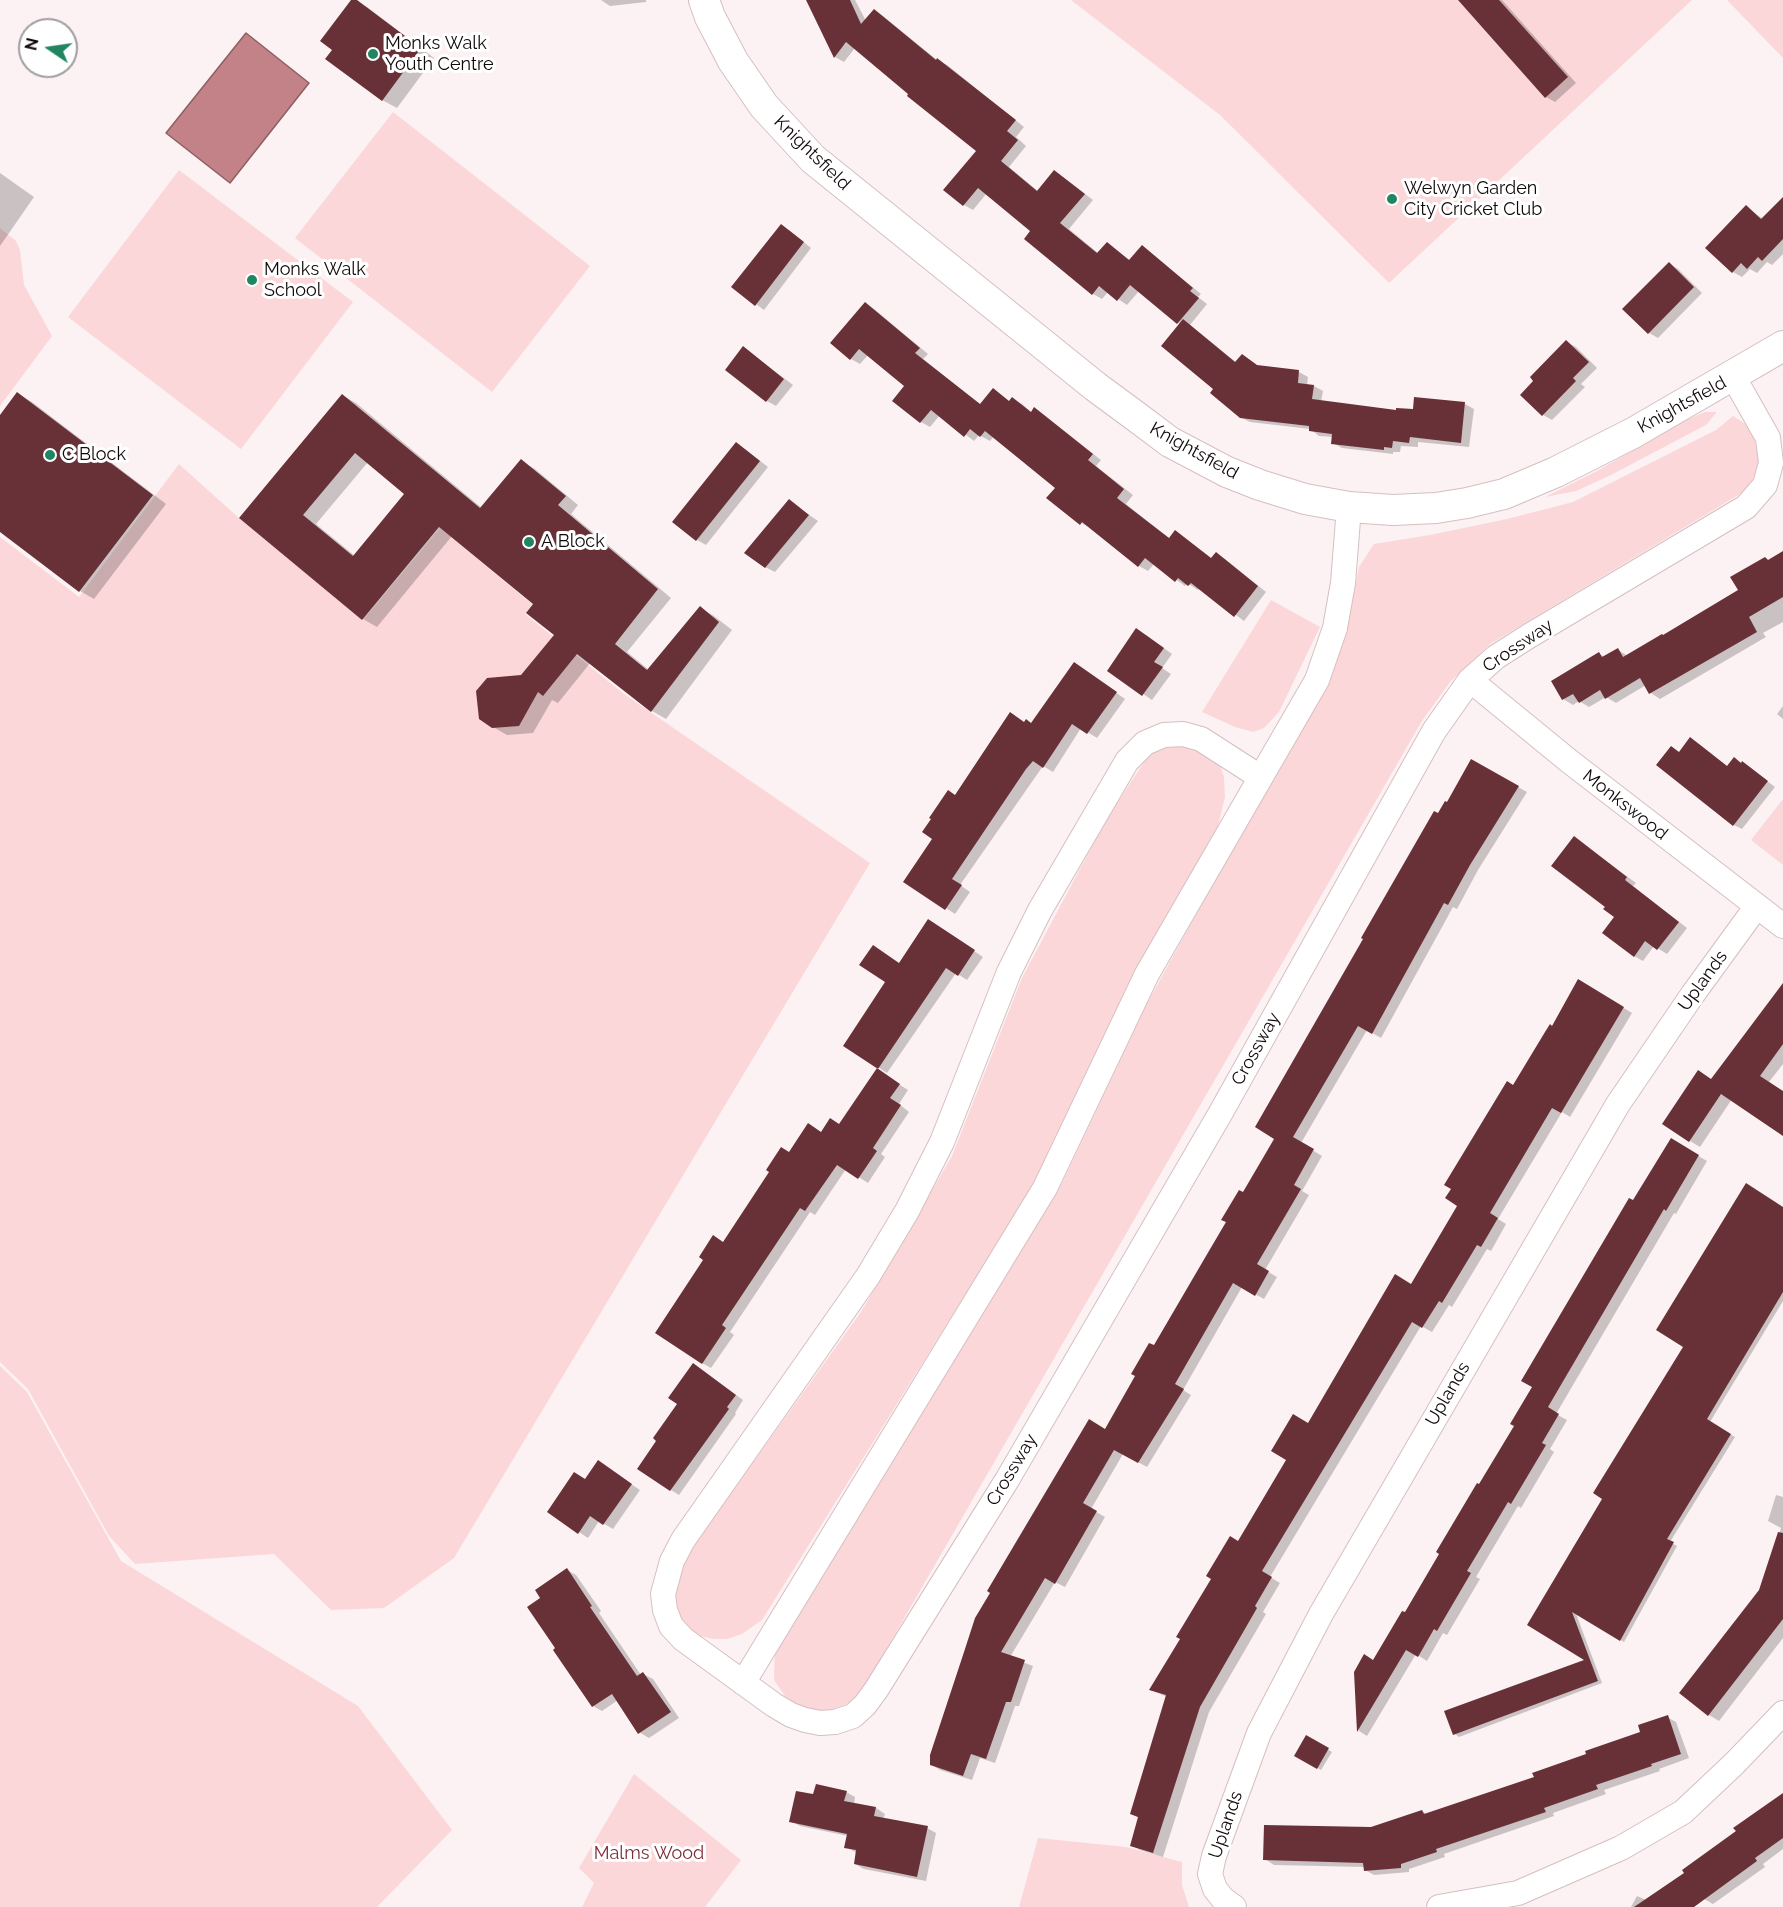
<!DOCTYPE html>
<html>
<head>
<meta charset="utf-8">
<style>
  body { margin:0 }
  #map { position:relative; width:1783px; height:1907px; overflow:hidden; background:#fcf2f3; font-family:Raleway,sans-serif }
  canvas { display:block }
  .north { position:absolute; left:18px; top:18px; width:60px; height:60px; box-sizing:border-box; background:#fff; border:2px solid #9f9d9d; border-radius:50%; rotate:283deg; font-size:16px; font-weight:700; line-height:24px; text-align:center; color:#10090a }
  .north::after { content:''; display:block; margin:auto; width:21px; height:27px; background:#208662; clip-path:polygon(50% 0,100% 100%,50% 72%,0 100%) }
</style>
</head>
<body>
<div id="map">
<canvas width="1783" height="1907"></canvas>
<div class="north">N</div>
</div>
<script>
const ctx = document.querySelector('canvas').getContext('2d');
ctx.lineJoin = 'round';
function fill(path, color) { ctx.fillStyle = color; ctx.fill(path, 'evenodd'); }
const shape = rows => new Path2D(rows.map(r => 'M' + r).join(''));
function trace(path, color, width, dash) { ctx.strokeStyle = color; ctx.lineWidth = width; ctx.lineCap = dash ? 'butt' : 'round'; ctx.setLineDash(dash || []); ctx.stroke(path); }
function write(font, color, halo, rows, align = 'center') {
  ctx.font = font + ' Raleway,sans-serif'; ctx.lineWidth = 6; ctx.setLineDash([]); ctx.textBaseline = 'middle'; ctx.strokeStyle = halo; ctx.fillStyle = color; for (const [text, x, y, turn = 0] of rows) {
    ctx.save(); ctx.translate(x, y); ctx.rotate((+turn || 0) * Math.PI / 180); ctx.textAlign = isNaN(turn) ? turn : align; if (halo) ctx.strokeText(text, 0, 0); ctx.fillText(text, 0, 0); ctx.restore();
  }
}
fill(shape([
  [1071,0,1692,0,1389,283,1220,115],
  [1727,0,1783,0,1783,58],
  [393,112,590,266,492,392,295,238],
  [179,170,353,302,241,449,68,317],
  [0,228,16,241,20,250,24,285,52,336,0,406],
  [1705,412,1717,412,1706,425,1609,476,1576,491,1545,497,1597,471,1686,420],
  [1733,416,1744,423,1753,435,1758,452,1758,467,1751,483,1740,494,1490,644,1450,682,1422,721,865,1686,849,1703,834,1709,820,1712,796,1705,785,1696,774,1680,775,1647,1063,1181,1145,1007,1331,671,1347,632,1359,567,1374,544,1430,535,1507,519,1573,502,1716,430],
  [179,464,240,519,363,620,440,528,532,604,525,614,624,694,870,863,454,1558,384,1608,331,1610,274,1554,135,1564,109,1536,28,1389,0,1362,0,537,79,597],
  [1271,600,1320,627,1279,712,1264,728,1253,732,1235,727,1202,712],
  [1184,743,1219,762,1224,777,1225,797,1218,826,1139,968,1033,1186,762,1620,742,1634,727,1639,714,1639,700,1636,685,1625,675,1609,673,1592,686,1556,861,1312,952,1156,1022,978,1106,820,1148,756,1168,745],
  [1783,799,1783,865,1751,840],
  [0,1366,27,1392,121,1561,358,1706,452,1830,377,1907,0,1907],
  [634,1774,741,1860,705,1907,582,1907,594,1883,579,1868],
  [1038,1838,1126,1847,1182,1862,1182,1885,1189,1907,1019,1907]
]), '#fbd7d9');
const water = shape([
  [246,33,309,83,230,183,166,133,246,33]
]);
fill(water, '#c28288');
trace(water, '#8d5e62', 1.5);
fill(shape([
  [352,0,367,7,434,58,397,108,382,100,334,50],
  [601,0,646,0,646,2,610,6],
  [807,0,855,0,866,21,874,10,883,16,937,60,947,65,1024,127,1016,137,1026,146,1009,167,1039,192,1055,171,1093,200,1069,229,1099,254,1107,244,1131,261,1142,247,1151,253,1201,294,1198,297,1207,304,1190,325,1237,363,1243,356,1259,367,1299,372,1308,377,1307,385,1314,386,1323,391,1321,402,1398,412,1414,411,1415,399,1465,404,1474,409,1469,447,1418,442,1418,447,1401,446,1400,452,1393,452,1393,454,1342,448,1333,443,1334,437,1319,436,1310,429,1250,422,1240,417,1215,389,1181,325,1139,291,1127,305,1108,292,1102,299,1093,294,1033,231,987,193,973,210,964,205,978,151,855,48,844,62,835,57],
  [1462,0,1502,0,1576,83,1555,102,1546,97],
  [0,173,34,197,0,246],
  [1746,207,1763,219,1783,214,1783,254,1772,265,1767,262,1757,273,1750,269,1742,277,1733,272],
  [789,230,811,248,764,310,733,287],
  [1669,264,1678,269,1702,293,1658,338,1649,333],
  [865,304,874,309,928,354,923,359,981,405,993,390,1010,402,1012,399,1022,404,1032,413,1035,409,1044,415,1101,460,1096,466,1133,495,1126,504,1170,539,1176,532,1212,559,1216,554,1225,559,1266,592,1244,621,1200,588,1198,590,1187,583,1185,586,1154,564,1148,571,1139,566,1091,528,1081,523,1057,488,994,436,990,441,979,435,974,441,940,415,930,427,921,422,894,401,906,386,868,355,860,364,851,359],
  [1567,342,1576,347,1597,368,1581,384,1585,387,1552,420,1543,415],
  [752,354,793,385,776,406,767,401],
  [18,394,32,402,166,504,94,599,80,591,0,530,0,418],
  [342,395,356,403,482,508,521,461,535,469,578,505,571,514,671,598,627,652,649,670,700,608,714,616,732,630,666,719,652,711,591,662,558,703,552,700,533,733,507,735,493,727,522,677,556,635,535,604,452,536,377,627,363,619,241,517],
  [368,462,406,494,355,556,316,524],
  [745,449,768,467,706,545,697,540],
  [789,501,818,521,775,572,765,567],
  [1783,553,1783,622,1763,633,1766,637,1660,699,1651,693,1646,685,1616,703,1606,697,1589,707,1579,701,1573,705,1563,699,1553,681,1599,654,1605,657,1618,650,1628,656,1664,637,1740,591,1765,558,1770,561],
  [1146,635,1172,654,1162,668,1171,674,1152,700,1109,671],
  [1083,669,1125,699,1097,738,1081,728,1053,772,1043,766,960,885,970,892,955,914,905,881,934,838,956,796,1025,723,1031,724],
  [1783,706,1783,719,1777,714],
  [1699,744,1728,767,1743,763,1775,787,1742,829,1734,825,1680,753],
  [1472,761,1527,792,1478,870,1457,909,1453,907,1381,1038,1367,1030,1301,1143,1322,1156,1302,1191,1309,1195,1265,1270,1277,1277,1264,1299,1242,1287,1183,1390,1191,1395,1147,1467,1123,1454,1091,1509,1105,1517,1065,1587,1055,1582,1010,1657,1033,1666,1019,1706,1015,1706,995,1763,980,1758,972,1780,940,1770,931,1764,1106,1431,1276,1138,1439,815],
  [1575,838,1636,883,1633,886,1687,928,1667,954,1654,946,1643,961,1634,956,1616,917,1607,906],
  [938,927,983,957,967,980,956,973,887,1073,845,1045,900,964],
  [1579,981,1632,1013,1570,1117,1562,1112,1498,1219,1506,1224,1491,1251,1487,1249,1452,1307,1449,1305,1432,1332,1421,1326,1270,1577,1280,1583,1263,1612,1266,1614,1209,1712,1163,1857,1140,1850,1131,1845,1139,1818,1131,1813,1167,1697,1151,1690,1309,1425,1412,1286,1459,1205,1514,1087,1553,1028],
  [1783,1003,1783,1064,1769,1082,1783,1092,1783,1134,1732,1099,1700,1147,1690,1141,1712,1080],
  [883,1074,908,1090,899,1104,909,1112,881,1154,885,1157,868,1183,846,1169,815,1215,810,1212,730,1332,734,1335,711,1368,702,1363,724,1243,790,1154,822,1133,840,1125],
  [1671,1140,1707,1161,1676,1214,1674,1213,1556,1414,1567,1420,1550,1449,1554,1452,1521,1508,1518,1506,1476,1577,1480,1579,1447,1635,1443,1633,1427,1661,1416,1654,1367,1736,1359,1731,1355,1672,1374,1662,1405,1614,1516,1426,1634,1202],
  [1783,1208,1783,1301,1710,1422,1735,1437,1670,1542,1677,1546,1624,1642,1575,1611,1602,1683,1459,1737,1455,1734,1587,1660,1530,1625],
  [702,1370,743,1400,735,1413,736,1414,679,1495,671,1490,658,1441],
  [607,1468,640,1490,613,1529,599,1521,588,1538,549,1512,586,1481],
  [1776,1495,1783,1497,1783,1638,1719,1721,1709,1715,1761,1590,1781,1528,1768,1521],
  [567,1570,576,1575,601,1611,599,1613,641,1675,643,1674,653,1679,679,1718,649,1738,639,1732,618,1700,602,1711,593,1706,557,1648,542,1598],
  [1667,1717,1676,1722,1689,1758,1659,1769,1660,1771,1604,1790,1606,1794,1553,1813,1554,1816,1444,1854,1445,1857,1409,1869,1409,1872,1374,1875,1365,1870,1365,1867,1274,1865,1265,1859,1371,1829,1422,1811,1428,1815,1535,1778,1642,1733],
  [1307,1737,1332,1752,1321,1770,1297,1756],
  [846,1792,855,1797,854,1804,876,1808,885,1814,883,1819,927,1828,936,1833,926,1881,864,1869,855,1864,857,1853,846,1847,848,1836,800,1826,791,1821,814,1796],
  [1783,1795,1783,1849,1763,1864,1765,1867,1713,1904,1704,1899,1688,1907,1631,1907,1637,1896,1646,1900,1686,1873]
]), '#0003');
fill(shape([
  [351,0,357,0,421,48,382,101,325,59,332,50,320,41],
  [806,0,850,0,861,24,874,9,936,60,937,58,1016,120,1007,131,1018,140,1001,161,1037,191,1054,170,1085,194,1060,223,1097,253,1107,242,1129,260,1142,245,1193,288,1190,291,1199,298,1177,324,1130,285,1117,301,1099,286,1092,295,1024,239,1030,231,978,188,963,206,943,190,976,151,907,96,908,94,846,42,834,58],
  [1458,0,1499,0,1568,77,1545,98],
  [1783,197,1783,239,1762,261,1758,257,1747,269,1741,263,1732,273,1705,248,1746,205,1761,219],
  [781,224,804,242,755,306,731,287],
  [1669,262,1694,287,1648,334,1622,309],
  [865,302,920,348,915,353,980,404,993,388,1009,401,1012,397,1031,412,1034,407,1093,454,1088,460,1124,489,1117,498,1169,538,1175,530,1211,558,1216,552,1258,586,1234,617,1191,583,1188,586,1178,578,1175,582,1145,558,1138,567,1082,522,1080,525,1046,498,1055,488,985,431,980,437,970,429,964,437,931,410,920,423,892,401,904,386,859,349,850,360,830,343],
  [1183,319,1235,362,1242,354,1257,365,1299,370,1298,383,1314,385,1312,399,1396,410,1396,408,1413,409,1414,397,1465,402,1461,443,1410,437,1409,443,1393,441,1392,448,1384,447,1384,450,1331,444,1332,434,1309,431,1309,426,1240,418,1210,393,1213,389,1161,346],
  [1566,340,1589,362,1573,378,1576,381,1542,416,1520,395,1533,381,1530,377],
  [743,346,784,379,766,402,725,370],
  [17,392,153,495,79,592,0,532,0,415],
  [342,394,480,508,521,459,566,496,558,505,658,589,615,644,647,670,700,606,719,622,651,712,577,654,543,696,538,692,519,726,492,728,479,719,476,691,487,678,521,675,554,635,526,613,533,604,439,527,362,620,239,518],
  [355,453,404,494,353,556,303,515],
  [736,442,760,461,696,541,672,522],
  [789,499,809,515,765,568,744,553],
  [1783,551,1783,597,1749,617,1757,632,1649,694,1640,678,1605,699,1600,690,1579,703,1573,694,1562,700,1551,681,1599,652,1602,657,1618,648,1623,657,1662,634,1663,635,1738,590,1730,577,1765,557,1768,560],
  [1136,628,1164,648,1154,662,1163,667,1142,696,1107,671],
  [1074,662,1117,692,1087,734,1072,724,1043,768,1033,761,1026,769,952,879,962,885,945,910,903,882,932,839,922,832,931,819,929,818,948,790,955,795,1010,712,1024,722,1026,719,1031,723],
  [1690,737,1727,766,1734,757,1741,763,1742,761,1768,781,1733,826,1656,765,1671,746,1679,752],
  [1471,759,1519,786,1470,865,1448,905,1444,903,1372,1034,1358,1026,1293,1137,1314,1149,1294,1185,1301,1189,1257,1264,1269,1271,1255,1296,1233,1283,1175,1384,1184,1389,1138,1463,1114,1450,1083,1503,1097,1511,1055,1584,1045,1578,1001,1652,1025,1660,1011,1702,1006,1702,986,1759,971,1754,963,1776,930,1765,930,1755,964,1652,975,1618,990,1593,987,1591,1089,1419,1105,1429,1135,1376,1131,1374,1149,1343,1154,1345,1206,1256,1226,1222,1221,1220,1239,1190,1243,1192,1274,1139,1255,1127,1363,939,1361,938,1434,811,1438,813,1445,801,1447,802],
  [1574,836,1627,877,1625,880,1679,922,1657,950,1645,941,1634,957,1602,933,1614,917,1603,909,1605,907,1551,866],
  [928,919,975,950,958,976,946,968,878,1069,843,1046,885,982,859,965,873,945,899,963],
  [1578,979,1624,1007,1561,1113,1552,1108,1490,1213,1498,1218,1481,1247,1477,1245,1442,1303,1439,1301,1422,1328,1412,1322,1262,1571,1272,1577,1255,1606,1257,1608,1200,1707,1153,1853,1130,1846,1138,1817,1130,1814,1166,1695,1149,1690,1180,1639,1176,1637,1211,1579,1206,1576,1230,1536,1238,1541,1286,1460,1271,1451,1293,1414,1308,1423,1395,1274,1411,1284,1457,1206,1445,1198,1451,1189,1444,1185,1507,1081,1513,1085,1545,1032,1550,1024,1552,1026],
  [1783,983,1783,1044,1760,1076,1783,1091,1783,1136,1721,1094,1689,1142,1662,1124,1698,1070,1711,1079],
  [877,1068,900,1084,890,1098,901,1105,873,1148,877,1151,858,1179,837,1165,805,1211,800,1208,722,1325,726,1328,702,1364,655,1333,703,1260,699,1257,713,1235,723,1242,769,1172,766,1170,781,1147,789,1152,808,1123,821,1132,830,1118,839,1124],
  [1671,1138,1699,1155,1666,1211,1664,1209,1548,1407,1559,1414,1542,1443,1546,1445,1511,1504,1508,1502,1492,1529,1467,1571,1471,1573,1437,1631,1434,1629,1418,1657,1406,1650,1357,1732,1354,1672,1364,1654,1373,1660,1402,1611,1405,1612,1439,1554,1436,1552,1477,1483,1479,1484,1514,1426,1510,1424,1532,1387,1521,1381,1629,1198,1633,1200],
  [1746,1183,1783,1207,1783,1292,1707,1419,1731,1434,1667,1539,1674,1542,1620,1641,1572,1612,1598,1681,1453,1735,1444,1711,1584,1660,1527,1625,1602,1499,1593,1493,1683,1347,1656,1330],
  [693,1363,736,1395,727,1407,729,1409,670,1491,637,1469,656,1441,653,1438,677,1404,668,1398],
  [598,1460,632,1484,603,1525,590,1516,578,1534,547,1512,574,1472,585,1479],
  [1778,1532,1783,1533,1783,1619,1708,1716,1679,1693,1759,1590],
  [567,1568,592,1606,590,1607,637,1676,643,1672,671,1712,638,1734,612,1694,592,1707,553,1650,555,1648,527,1607,540,1598,535,1590],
  [1668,1715,1681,1754,1651,1764,1652,1766,1596,1785,1598,1789,1544,1808,1546,1812,1436,1849,1437,1852,1401,1864,1401,1868,1364,1871,1363,1863,1263,1860,1264,1825,1371,1827,1422,1810,1424,1814,1534,1777,1532,1773,1586,1754,1585,1751,1640,1732,1638,1725],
  [1306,1735,1329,1748,1317,1769,1294,1756],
  [816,1784,847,1791,844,1801,876,1807,874,1816,928,1826,917,1877,854,1864,856,1850,844,1848,847,1834,789,1822,796,1791,813,1794],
  [1783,1793,1783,1838,1755,1858,1757,1861,1694,1907,1634,1907,1684,1873,1682,1870,1736,1831,1733,1828]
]), '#683137');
const minor = shape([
  [1470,680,1569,761,1783,926],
  [1260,777,1201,739,1183,734,1164,735,1145,743,1127,761,1040,910,1009,972,942,1142,907,1211,868,1276,683,1540,672,1561,663,1594,665,1610,671,1626,683,1639,774,1705,791,1715,805,1720,820,1723,835,1722,853,1716,865,1705,876,1690,1007,1480,1220,1114,1434,731,1470,680,1496,657,1529,636,1746,507,1765,485,1771,463,1768,438,1733,376],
  [743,1683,1045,1188,1147,974,1317,680,1335,628,1343,583,1349,507],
  [1234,1907,1223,1899,1215,1889,1210,1874,1214,1856,1259,1733,1321,1614,1618,1104,1693,994,1757,906],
  [1439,1907,1518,1893,1621,1848,1683,1812,1734,1764,1783,1713]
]);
const tertiary = shape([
  [704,0,710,17,733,61,764,106,813,159,1096,387,1134,415,1170,442,1227,472,1260,485,1305,499,1349,507,1393,510,1436,508,1467,503,1504,494,1556,472,1633,433,1783,346]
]);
trace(minor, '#d6bfc0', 26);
trace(tertiary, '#d6bfc0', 32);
trace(minor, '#fff', 24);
trace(tertiary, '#fff', 30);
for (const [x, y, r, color] of [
  [373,54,6,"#208662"],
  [1392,199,6,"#208662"],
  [252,280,6,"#208662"],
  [50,455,6,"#208662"],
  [529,542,6,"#208662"]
]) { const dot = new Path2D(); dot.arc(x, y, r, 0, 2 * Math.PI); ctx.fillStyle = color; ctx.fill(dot); trace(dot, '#fff', 2); }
write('18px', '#10090a', '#fff', [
  ["Monks Walk",385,44],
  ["Youth Centre",385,65],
  ["Welwyn Garden",1404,189],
  ["City Cricket Club",1404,210],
  ["Monks Walk",264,270],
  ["School",264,291],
  ["C Block",62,455],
  ["A Block",541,542]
], 'left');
write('18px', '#10090a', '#fff', [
  ["Knightsfield",812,153,44],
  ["Knightsfield",1682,405,-29],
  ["Knightsfield",1194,451,29],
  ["Crossway",1518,646,-34],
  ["Monkswood",1625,805,38],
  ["Uplands",1703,981,-54],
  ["Crossway",1256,1049,-61],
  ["Uplands",1448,1394,-60],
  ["Crossway",1012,1470,-59],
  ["Uplands",1226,1825,-71]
]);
write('18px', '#7b2d39', '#fff', [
  ["Malms Wood",649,1854]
]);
</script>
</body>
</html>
